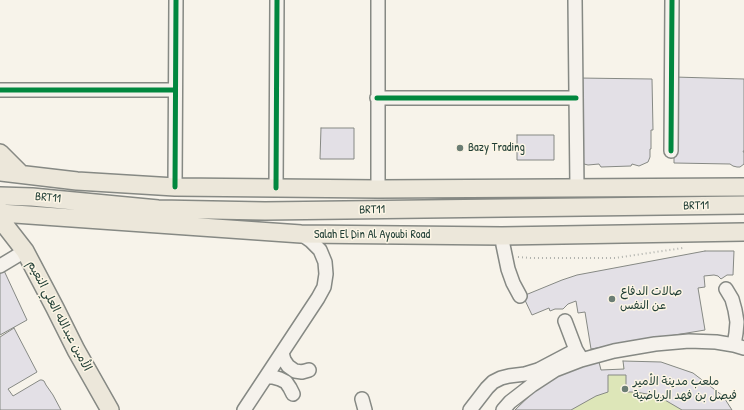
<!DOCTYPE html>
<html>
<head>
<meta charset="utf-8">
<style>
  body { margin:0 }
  canvas { display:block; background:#f7f3ea }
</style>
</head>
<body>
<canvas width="744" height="410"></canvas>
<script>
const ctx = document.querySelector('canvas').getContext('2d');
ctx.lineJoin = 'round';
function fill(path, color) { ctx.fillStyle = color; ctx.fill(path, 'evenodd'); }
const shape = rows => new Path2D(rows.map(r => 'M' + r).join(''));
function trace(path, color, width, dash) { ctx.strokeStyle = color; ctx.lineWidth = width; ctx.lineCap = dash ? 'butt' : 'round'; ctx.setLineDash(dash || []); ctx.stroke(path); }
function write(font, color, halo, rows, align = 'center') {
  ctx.font = font + ' "Patrick Hand","Playpen Sans Arabic",sans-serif'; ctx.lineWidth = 3; ctx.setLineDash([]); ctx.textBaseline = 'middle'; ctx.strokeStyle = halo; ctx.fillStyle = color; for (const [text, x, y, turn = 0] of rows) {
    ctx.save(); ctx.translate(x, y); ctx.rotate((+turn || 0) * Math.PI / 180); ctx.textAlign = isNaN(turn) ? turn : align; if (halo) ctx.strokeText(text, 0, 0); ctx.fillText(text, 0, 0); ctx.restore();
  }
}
fill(shape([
  [623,361,661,362,693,373,723,396,732,410,515,410,545,381,577,367,599,362,601,370,623,369]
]), '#dde6b8');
const building = shape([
  [674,77,744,79,744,151,743,151,744,153,744,164,740,167,737,167,733,166,730,164,674,163,674,77],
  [578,78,652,79,653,130,651,130,651,149,650,149,650,157,648,162,639,166,632,164,631,166,601,167,599,164,588,165,584,164,581,160,578,78],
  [321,128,354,128,354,159,320,159,321,128],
  [517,135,554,135,554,160,517,160,517,135],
  [705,251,734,251,733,275,727,275,721,279,718,276,714,275,704,276,705,287,698,288,705,330,591,349,585,312,578,313,576,301,568,304,563,309,555,309,550,311,549,308,532,315,523,296,562,280,577,275,705,251],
  [0,262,27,320,0,335,0,262],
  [14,328,37,372,8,389,13,396,40,380,42,380,44,381,46,385,53,395,61,410,0,410,0,337,14,328],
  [623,361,661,362,693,373,723,396,732,410,682,410,658,396,636,392,626,392,626,375,608,375,608,392,596,396,571,410,515,410,545,381,577,367,599,362,601,370,624,369,623,361]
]);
fill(building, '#e3e0e6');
trace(building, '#868984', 1);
const minor = shape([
  [378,0,378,189],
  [575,0,577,188],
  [0,90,175,90],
  [377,98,576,98],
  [671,151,672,0],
  [175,187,176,0],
  [276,188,277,0],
  [502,236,503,245,508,269,513,283,520,296],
  [0,266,25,251],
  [726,289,732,299,735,310,737,322,736,333,734,345],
  [565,321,576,350,581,358],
  [282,353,284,360,288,366,295,371,302,372,309,370],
  [266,377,273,377,280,379,286,382,290,388,293,394],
  [362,399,365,410],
  [244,410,318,298,324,287,326,274,325,262,320,250,311,241,301,234],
  [470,410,487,388,493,382,501,378,509,376,525,374,538,370,576,350],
  [503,410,510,402,532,385,555,370,581,360,614,351,655,344,689,341,716,342,734,345,744,348]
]);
const major = shape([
  [0,153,21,174],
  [0,172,77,181,175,187,378,189,744,187],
  [0,196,32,197,158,209,265,211,744,205],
  [0,211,4,224,25,251,55,308,76,350,110,410],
  [0,213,301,234,502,236,744,232]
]);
trace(minor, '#868984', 16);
trace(major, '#868984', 20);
trace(shape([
  [518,257,531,258,615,258,683,248]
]), '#b0b2ad', 2, [1, 3]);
trace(minor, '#f5f2ec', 13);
trace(major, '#ece7da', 17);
trace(shape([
  [0,90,175,90],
  [377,98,576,98],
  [671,151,672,0],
  [175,187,176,0],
  [276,188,277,0]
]), '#00873e', 5);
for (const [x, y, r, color] of [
  [460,148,4,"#6b7d74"],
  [612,299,4,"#6b7d74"],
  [625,389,4,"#6b7d74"]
]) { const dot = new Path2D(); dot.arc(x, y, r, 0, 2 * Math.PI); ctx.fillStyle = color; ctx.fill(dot); trace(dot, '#fcf5e5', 1.5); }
write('12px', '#1f3d34', '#fcf5e5', [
  ["Bazy Trading",468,148],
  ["صالات الدفاع",620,292],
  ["عن النفس",620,306],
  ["ملعب مدينة الأمير",633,382],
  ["فيصل بن فهد الرياضية",633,396]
], 'left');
write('12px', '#1f3d34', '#fcf5e5', [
  ["BRT11",48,198,5],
  ["BRT11",696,206,-1],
  ["BRT11",372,210,-1],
  ["Salah El Din Al Ayoubi Road",372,235],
  ["الأمين عبدالله العلي النعيم",59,316,62]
]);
</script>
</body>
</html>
